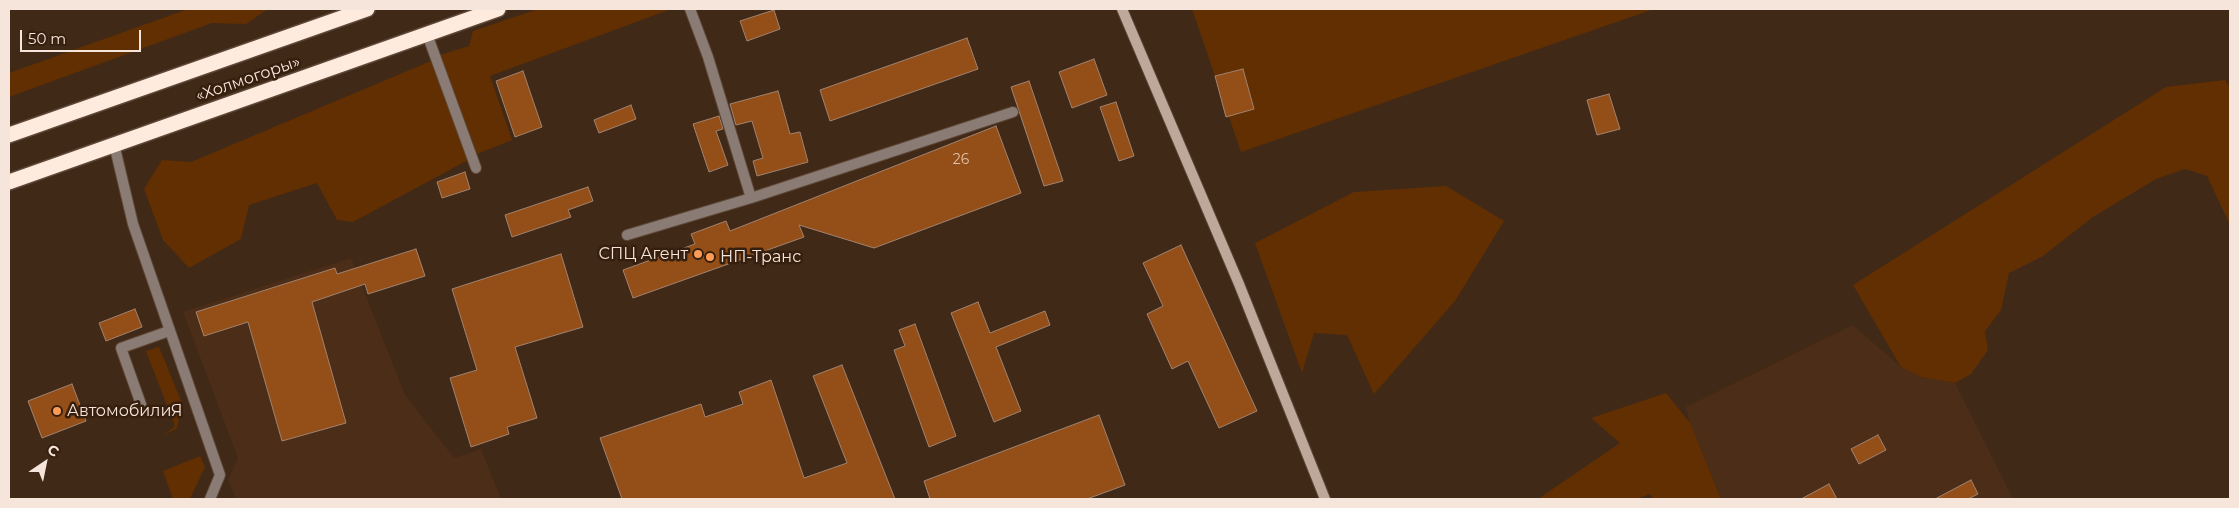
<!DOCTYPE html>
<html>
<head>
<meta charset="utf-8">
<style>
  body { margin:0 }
  #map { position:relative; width:2239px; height:508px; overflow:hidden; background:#412918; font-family:Montserrat,sans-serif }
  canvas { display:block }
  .frame { position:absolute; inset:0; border:10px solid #f6e5db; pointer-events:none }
  .north { position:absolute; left:20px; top:438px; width:50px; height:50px; -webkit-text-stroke:4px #371f0e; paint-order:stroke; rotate:34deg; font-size:14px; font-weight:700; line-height:20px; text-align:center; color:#f6e5db }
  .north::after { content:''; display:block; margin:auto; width:18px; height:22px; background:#f6e5db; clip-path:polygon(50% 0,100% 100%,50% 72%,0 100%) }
  .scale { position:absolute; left:20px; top:30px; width:121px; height:22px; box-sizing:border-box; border:2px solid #f6e5db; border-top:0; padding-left:6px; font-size:15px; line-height:18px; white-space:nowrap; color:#f6e5db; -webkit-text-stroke:4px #371f0e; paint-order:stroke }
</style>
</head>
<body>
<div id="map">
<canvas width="2239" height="508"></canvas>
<div class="frame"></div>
<div class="north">С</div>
<div class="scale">50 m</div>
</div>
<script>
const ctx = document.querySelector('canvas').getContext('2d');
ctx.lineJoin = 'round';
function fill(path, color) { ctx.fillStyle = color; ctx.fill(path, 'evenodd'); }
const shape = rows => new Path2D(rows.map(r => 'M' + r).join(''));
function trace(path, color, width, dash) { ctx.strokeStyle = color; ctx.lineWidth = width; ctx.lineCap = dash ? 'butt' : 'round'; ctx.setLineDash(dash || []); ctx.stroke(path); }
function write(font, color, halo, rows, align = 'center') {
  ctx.font = font + ' Montserrat,sans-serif'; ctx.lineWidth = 5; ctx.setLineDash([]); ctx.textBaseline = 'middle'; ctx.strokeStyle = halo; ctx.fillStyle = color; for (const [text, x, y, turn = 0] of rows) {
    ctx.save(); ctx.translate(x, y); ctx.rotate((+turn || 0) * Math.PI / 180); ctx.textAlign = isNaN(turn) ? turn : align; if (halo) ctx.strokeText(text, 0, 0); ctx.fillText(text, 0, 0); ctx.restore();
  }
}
fill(shape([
  [351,258,405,395,454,458,481,449,501,499,236,499,228,480,238,458,183,312],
  [1853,325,1901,367,1921,377,1955,383,2013,499,1721,499,1690,424,1686,407]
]), '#4c2d17');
fill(shape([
  [188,9,268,9,246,24,212,23,9,97,9,73],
  [538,9,671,9,490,76,512,140,477,154,440,55,469,46,473,31],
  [1192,9,1654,9,1241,152],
  [431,61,468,160,353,222,337,220,317,183,249,205,241,239,189,268,163,240,144,189,162,160,191,162],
  [2225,80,2230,87,2230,225,2207,176,2185,169,2156,179,2093,217,2043,256,2009,273,2001,310,1985,331,1988,350,1971,374,1955,383,1921,377,1901,367,1853,285,2166,87],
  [1446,186,1504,221,1455,301,1374,394,1347,335,1314,333,1302,373,1255,243,1354,192],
  [159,347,182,403,177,428,163,436,175,426,146,351],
  [1666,393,1690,423,1721,499,1653,499,1650,494,1636,499,1538,499,1620,443,1591,418],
  [200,456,205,467,190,499,173,499,163,471]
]), '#612f02');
const building = shape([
  [774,10,780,29,747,41,740,21,774,10],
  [967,38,978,69,830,121,820,90,967,38],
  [1094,59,1107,95,1072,108,1059,72,1094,59],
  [1243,69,1254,109,1226,117,1215,76,1243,69],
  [523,71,542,127,515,137,496,81,523,71],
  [1029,81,1063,181,1044,186,1011,87,1029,81],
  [778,91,790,134,800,132,808,162,757,176,753,161,763,158,752,121,736,125,730,104,778,91],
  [1609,94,1620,129,1597,135,1587,100,1609,94],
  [1116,102,1134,156,1119,161,1100,107,1116,102],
  [631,105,636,119,599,133,594,120,631,105],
  [719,116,723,129,716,131,728,165,709,172,693,124,719,116],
  [996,126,1021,193,874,248,799,225,804,237,633,298,623,270,695,244,691,234,726,221,730,231,996,126],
  [465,172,470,189,442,198,437,182,465,172],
  [588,187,593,201,568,210,571,217,512,237,505,215,588,187],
  [1181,245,1257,411,1219,428,1188,361,1172,369,1147,314,1163,306,1143,263,1181,245],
  [416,249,425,276,368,294,365,284,312,302,346,423,282,441,248,322,204,336,196,312,335,268,337,274,416,249],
  [561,254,583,327,515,347,537,418,507,427,509,434,471,447,450,378,477,370,452,289,561,254],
  [978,302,990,333,1045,311,1050,325,996,347,1021,411,994,422,951,313,978,302],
  [135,309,142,327,106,341,99,323,135,309],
  [915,324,956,436,929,447,894,350,905,346,899,330,915,324],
  [842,365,895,499,622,499,600,438,701,404,705,417,743,404,739,392,771,380,804,478,847,463,813,376,842,365],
  [72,384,86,421,42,438,28,401,72,384],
  [1099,415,1125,485,1087,499,930,499,924,481,1099,415],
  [1878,435,1886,450,1859,464,1851,449,1878,435],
  [1971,480,1978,494,1968,499,1935,499,1971,480],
  [1829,484,1837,499,1801,499,1829,484]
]);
fill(building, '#944f18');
trace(building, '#a18370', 1);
const lane = shape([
  [690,9,708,57,751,198],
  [114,144,133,224,220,475,210,499],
  [627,235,751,198,1013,112],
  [143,410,121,348,169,331]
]);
const street = shape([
  [427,34,476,168]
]);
const secondary = shape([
  [1122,9,1239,284,1325,499]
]);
const highway = shape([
  [9,135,367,9],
  [9,182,498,9]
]);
trace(lane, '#5e4737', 12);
trace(street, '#5e4737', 12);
trace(secondary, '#5e4737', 12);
trace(highway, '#5e4737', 18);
trace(lane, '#8a7c74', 10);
trace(street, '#8a7c74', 10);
trace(secondary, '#bda89a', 10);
trace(highway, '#ffebde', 15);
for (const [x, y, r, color] of [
  [698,254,5,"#fd9c56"],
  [710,257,5,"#fd9c56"],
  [57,411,5,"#fd9c56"]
]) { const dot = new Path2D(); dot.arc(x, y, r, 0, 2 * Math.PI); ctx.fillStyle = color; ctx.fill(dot); trace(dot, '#371f0e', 2); }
write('14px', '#dec0aa', null, [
  ["26",961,160]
]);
write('16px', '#f6e5db', '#371f0e', [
  ["«Холмогоры»",248,79,-19]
]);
write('16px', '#f6e5db', '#371f0e', [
  ["СПЦ Агент",688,254,"right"],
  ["НП-Транс",720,257],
  ["АвтомобилиЯ",67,411]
], 'left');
</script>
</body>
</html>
